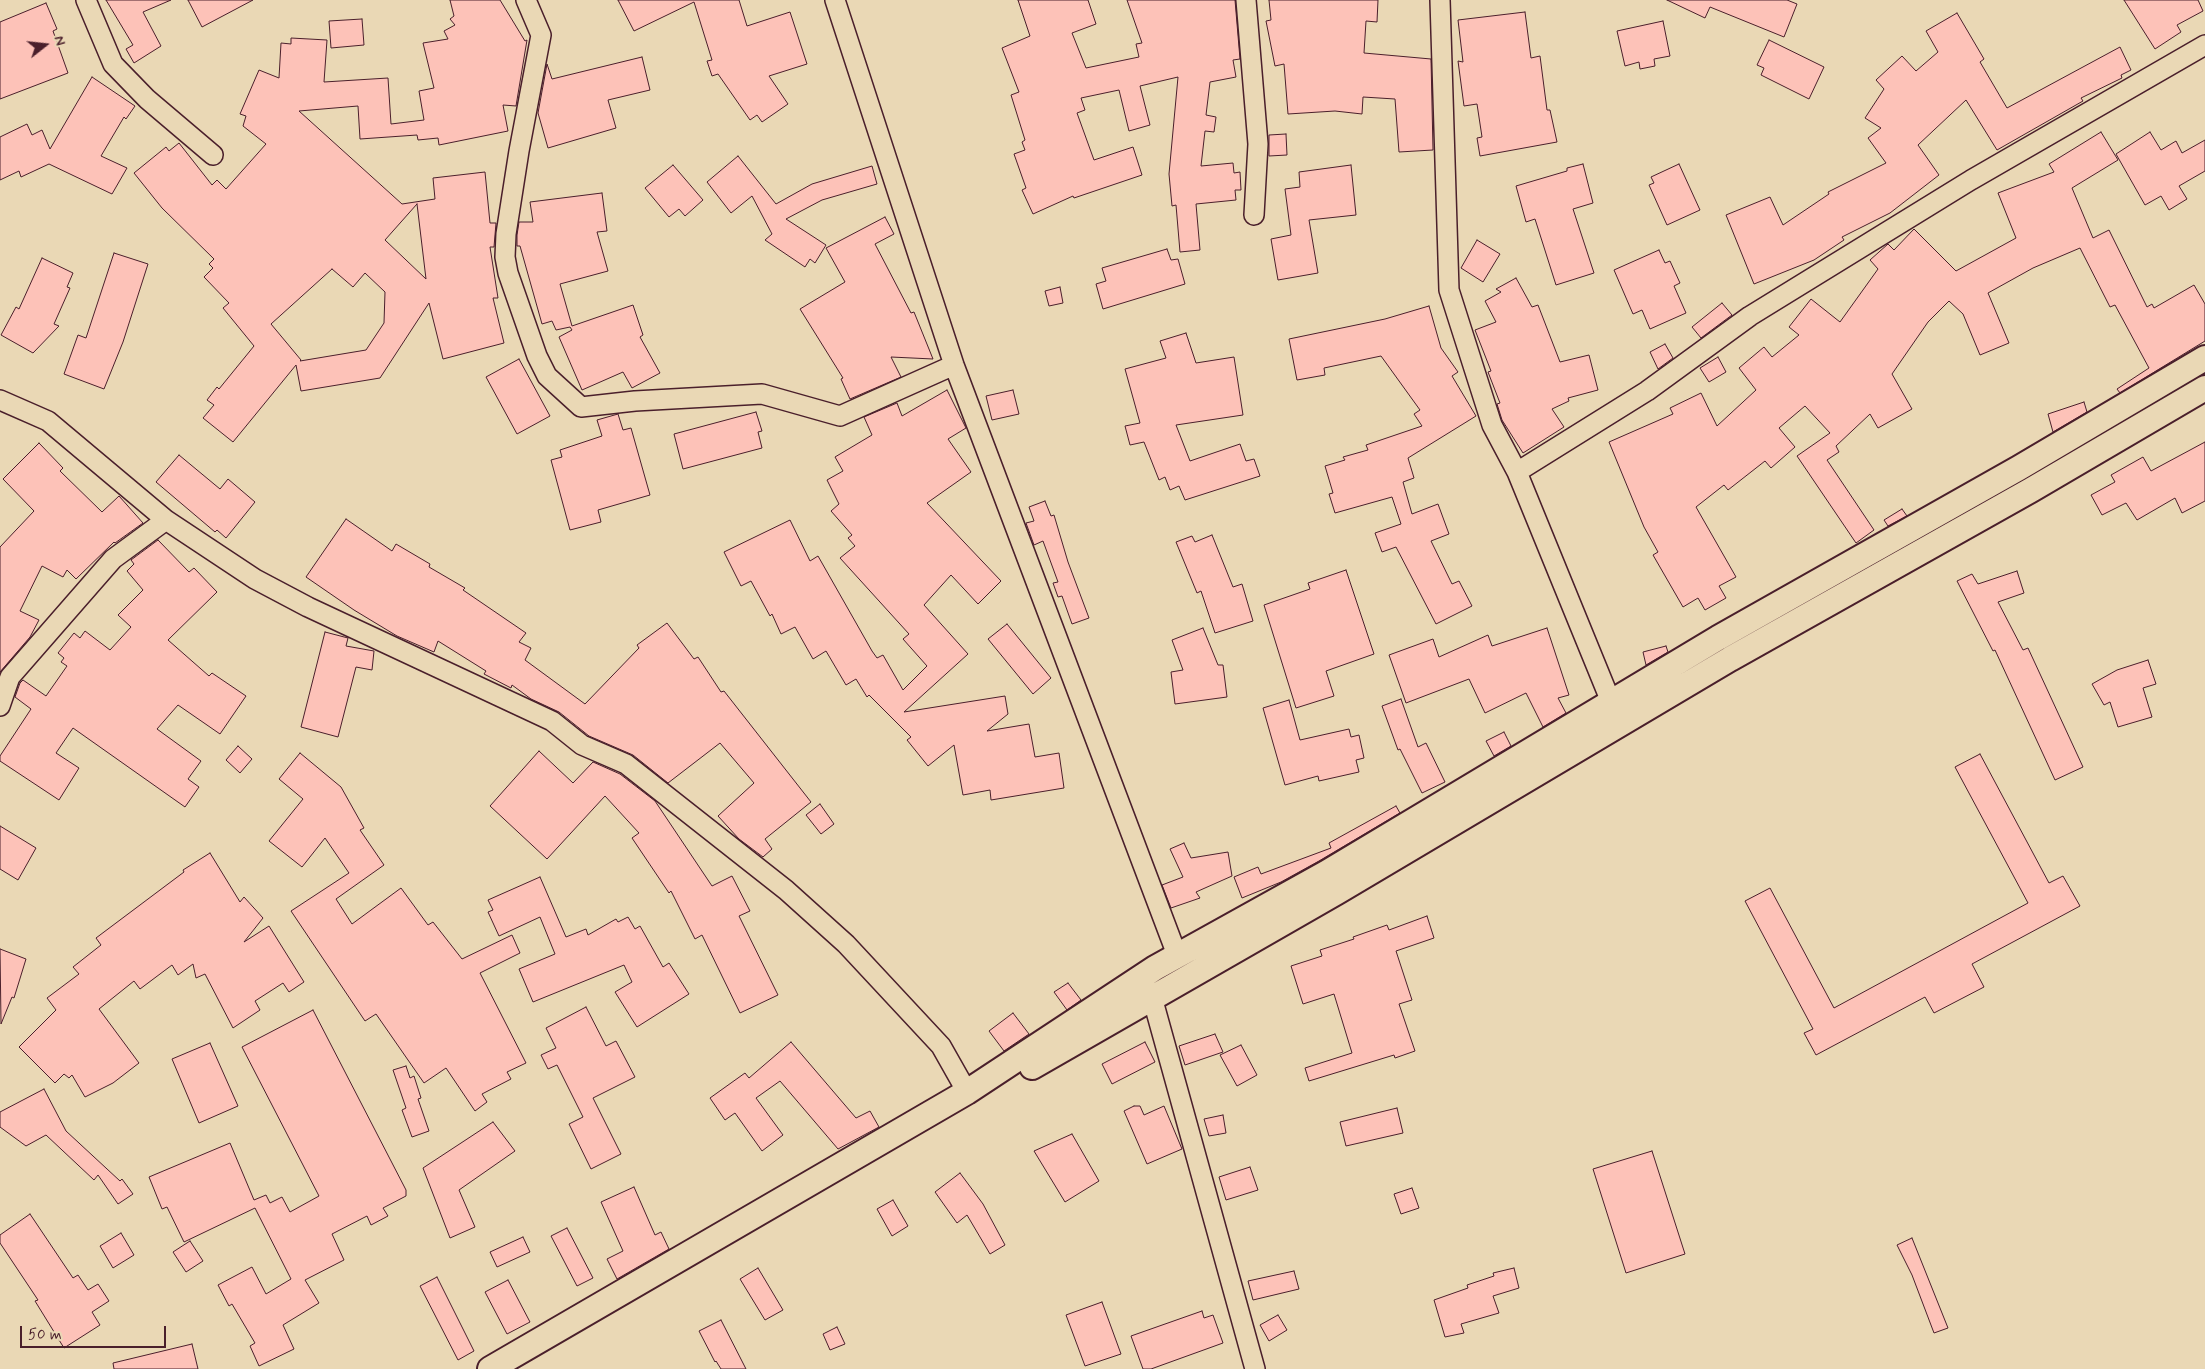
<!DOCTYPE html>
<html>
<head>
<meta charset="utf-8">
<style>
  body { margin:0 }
  #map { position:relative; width:2205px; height:1369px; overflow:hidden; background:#ead8b5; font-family:Mynerve,sans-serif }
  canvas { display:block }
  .north { position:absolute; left:20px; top:20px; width:50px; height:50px; -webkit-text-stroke:4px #ead8b5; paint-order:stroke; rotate:74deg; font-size:14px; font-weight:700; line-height:20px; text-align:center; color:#4a1f2b }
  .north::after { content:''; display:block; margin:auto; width:18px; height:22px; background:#4a1f2b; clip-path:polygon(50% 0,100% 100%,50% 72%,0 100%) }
  .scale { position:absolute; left:20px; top:1326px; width:146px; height:22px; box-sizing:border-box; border:2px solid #4a1f2b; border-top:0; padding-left:6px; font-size:15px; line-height:18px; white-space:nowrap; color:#4a1f2b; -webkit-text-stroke:4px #ead8b5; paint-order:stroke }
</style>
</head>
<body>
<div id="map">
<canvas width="2205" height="1369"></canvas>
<div class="north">N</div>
<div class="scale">50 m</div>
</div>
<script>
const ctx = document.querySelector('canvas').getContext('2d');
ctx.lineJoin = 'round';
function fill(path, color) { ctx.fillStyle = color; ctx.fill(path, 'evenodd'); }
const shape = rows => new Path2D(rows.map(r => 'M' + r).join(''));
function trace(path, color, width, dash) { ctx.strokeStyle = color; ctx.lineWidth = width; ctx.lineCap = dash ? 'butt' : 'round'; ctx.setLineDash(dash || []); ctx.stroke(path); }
const building = shape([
  [106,0,171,0,143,12,161,46,134,63,126,49,133,45,106,0],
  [188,0,253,0,202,27,188,0],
  [450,0,500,0,525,41,527,40,516,106,503,105,508,131,439,145,438,138,418,140,417,135,360,139,358,106,299,111,402,204,435,199,433,178,485,172,490,223,496,223,494,247,490,247,498,298,493,298,504,343,443,359,429,303,380,378,301,391,296,365,233,442,203,418,214,405,207,400,217,387,219,389,254,346,223,308,229,303,204,277,213,268,209,264,214,259,162,208,134,173,166,147,169,151,179,143,212,185,217,180,226,189,266,144,243,126,246,116,240,114,259,70,279,78,281,43,291,44,291,38,327,40,324,82,388,78,391,124,424,120,419,91,434,88,423,43,448,39,444,31,455,25,450,19,454,16,450,0],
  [417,204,426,279,385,240,417,204],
  [332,269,353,287,365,273,385,292,384,323,366,350,300,361,301,360,271,324,332,269],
  [618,0,739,0,747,26,790,12,807,64,769,76,788,104,762,122,757,115,750,120,718,74,712,76,707,61,712,60,694,2,634,31,618,0],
  [1018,0,1088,0,1096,24,1072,33,1086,68,1139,57,1136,44,1142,43,1127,0,1235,0,1240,59,1233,60,1236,77,1210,82,1206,115,1216,117,1214,132,1205,131,1201,166,1233,163,1234,173,1240,172,1241,190,1235,190,1236,200,1196,204,1200,250,1180,252,1176,205,1172,206,1169,174,1178,77,1140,86,1150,125,1129,131,1119,90,1081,98,1085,110,1077,113,1094,160,1133,147,1142,175,1074,198,1073,196,1033,214,1022,190,1026,188,1014,154,1025,150,1022,142,1025,140,1011,95,1019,92,1002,48,1030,36,1018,0],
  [1269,0,1378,0,1377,22,1366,21,1364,53,1431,59,1433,150,1399,152,1395,99,1363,97,1362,114,1335,111,1288,114,1284,64,1275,66,1266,21,1271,20,1269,0],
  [1667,0,1787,0,1797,4,1784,37,1710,7,1705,18,1667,0],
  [2124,0,2198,0,2203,11,2177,25,2181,32,2155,49,2124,0],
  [46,3,57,29,53,31,68,73,0,99,0,22,46,3],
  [1525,12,1531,58,1540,56,1547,110,1550,110,1557,142,1480,156,1477,138,1482,137,1477,104,1464,106,1458,61,1463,62,1458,20,1525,12],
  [1957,13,1984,59,1980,62,2007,108,2120,47,2131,70,2121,75,2122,78,2081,98,2083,101,1997,150,1966,100,1918,145,1939,175,1890,213,1842,237,1844,240,1814,260,1754,284,1726,215,1770,197,1783,225,1829,194,1828,192,1886,163,1868,138,1881,128,1865,118,1884,89,1876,80,1902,56,1916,71,1938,52,1926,31,1957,13],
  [362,19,364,45,331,48,329,21,362,19],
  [1663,21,1670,56,1654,59,1655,66,1640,69,1639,62,1625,66,1617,31,1663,21],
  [1769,40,1824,67,1809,99,1761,75,1764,68,1757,65,1769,40],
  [642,57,650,90,608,100,616,128,548,148,538,113,547,64,552,79,642,57],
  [92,77,135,106,126,119,124,117,101,156,127,168,112,194,49,164,21,177,19,171,0,180,0,137,27,124,32,135,42,130,50,149,92,77],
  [2101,132,2118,160,2072,188,2093,238,2109,230,2147,307,2152,304,2154,308,2194,285,2205,304,2205,341,2120,393,2117,389,2149,368,2115,305,2110,307,2080,248,2033,268,1988,293,2009,343,1980,355,1963,314,1949,301,1928,322,1892,374,1912,409,1878,428,1870,414,1836,446,1839,452,1827,460,1874,530,1856,543,1797,456,1830,433,1805,406,1779,428,1795,447,1771,468,1765,461,1728,490,1724,485,1696,507,1736,577,1719,586,1726,598,1705,610,1698,598,1683,607,1653,555,1658,552,1644,527,1609,442,1673,414,1670,408,1701,393,1717,426,1756,390,1739,368,1764,347,1772,357,1799,335,1789,327,1811,299,1840,322,1878,269,1870,260,1888,244,1894,250,1914,229,1956,271,2016,238,1998,193,2054,172,2049,164,2101,132],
  [2150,132,2161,150,2176,141,2182,153,2205,140,2205,171,2179,186,2187,199,2169,210,2161,196,2145,205,2116,154,2150,132],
  [1286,134,1287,155,1269,156,1269,135,1286,134],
  [738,156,776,204,812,184,872,166,877,184,822,200,786,219,826,245,815,263,810,259,805,267,765,240,772,234,752,196,731,213,707,182,738,156],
  [1583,164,1593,203,1573,209,1594,273,1556,285,1535,219,1526,222,1516,186,1567,171,1567,168,1583,164],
  [1679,164,1700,210,1667,225,1649,185,1654,183,1651,177,1679,164],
  [673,165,703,200,685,216,679,209,669,217,645,188,673,165],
  [1351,165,1356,215,1309,220,1318,273,1278,280,1271,239,1291,235,1285,189,1300,187,1299,172,1351,165],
  [602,193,607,231,597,232,608,271,560,284,572,326,633,305,643,335,640,337,660,373,632,388,623,372,582,390,559,337,572,330,570,327,556,330,552,321,542,324,520,246,517,246,517,235,519,222,533,222,530,202,602,193],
  [885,217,894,234,875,244,911,313,914,312,933,359,891,357,901,377,850,399,841,379,843,378,800,309,845,282,826,248,885,217],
  [1477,240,1500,254,1483,282,1461,268,1477,240],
  [1167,249,1171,260,1178,259,1185,284,1103,309,1096,284,1106,281,1102,268,1167,249],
  [1659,250,1665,263,1670,261,1680,283,1674,286,1686,313,1650,329,1642,310,1633,314,1614,270,1659,250],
  [114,253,148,264,123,342,104,389,64,374,78,335,86,338,114,253],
  [42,258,73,273,67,287,70,288,54,324,59,326,33,353,1,335,16,307,19,309,42,258],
  [1516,278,1532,307,1538,305,1560,362,1589,355,1598,390,1568,398,1569,401,1552,409,1564,427,1523,453,1502,420,1497,404,1500,403,1488,372,1491,371,1475,330,1496,322,1485,301,1501,292,1496,289,1516,278],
  [1060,287,1063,303,1049,306,1045,291,1060,287],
  [1722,303,1732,315,1701,338,1692,327,1722,303],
  [1429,306,1441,348,1458,372,1452,376,1476,416,1408,458,1414,478,1403,482,1412,514,1438,504,1449,534,1431,541,1452,584,1459,581,1472,606,1436,624,1396,547,1382,552,1375,533,1401,524,1392,497,1335,513,1329,494,1333,493,1325,466,1345,460,1343,457,1368,450,1366,445,1422,426,1414,414,1420,410,1381,356,1324,368,1325,375,1297,380,1289,339,1385,319,1429,306],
  [1186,333,1196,363,1234,357,1243,415,1176,425,1190,461,1240,444,1246,461,1254,459,1260,476,1185,500,1179,486,1170,490,1165,477,1159,480,1144,442,1130,445,1125,426,1140,423,1125,369,1166,358,1160,341,1186,333],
  [1665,344,1673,358,1658,369,1650,352,1665,344],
  [1718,357,1726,372,1709,382,1700,368,1718,357],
  [519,359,550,416,517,434,486,377,519,359],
  [947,390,966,428,948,439,971,472,927,503,1001,581,978,604,951,575,924,605,968,654,904,712,1005,696,1008,714,987,731,1029,724,1035,757,1059,753,1064,788,991,800,990,790,963,795,954,745,928,766,907,740,911,737,869,695,867,697,856,679,846,685,826,651,813,659,795,627,781,634,772,614,770,616,751,581,741,586,724,552,790,520,810,561,818,556,872,651,877,658,883,655,903,690,927,666,903,639,909,634,840,558,855,546,848,538,852,535,831,511,839,504,827,480,843,471,835,457,872,435,864,417,897,403,902,416,947,390],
  [1013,390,1019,414,992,420,986,396,1013,390],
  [2084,402,2087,412,2053,432,2048,414,2084,402],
  [756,412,762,431,758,432,762,448,683,469,674,434,756,412],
  [618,414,623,430,631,428,650,495,598,510,601,522,570,530,551,460,562,457,560,450,602,436,597,420,618,414],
  [2205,442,2205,501,2182,513,2175,498,2137,520,2126,503,2102,515,2091,495,2115,482,2111,475,2143,457,2151,471,2205,442],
  [39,443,63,468,60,471,102,512,119,496,143,523,115,543,114,542,76,579,67,570,63,577,42,566,20,611,39,620,30,637,0,672,0,547,34,511,3,479,39,443],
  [179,455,220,489,228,479,255,502,226,538,217,530,215,532,156,482,179,455],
  [1045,501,1051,516,1054,515,1068,562,1089,618,1072,624,1062,596,1058,597,1053,583,1058,582,1043,541,1034,545,1026,523,1034,521,1029,507,1045,501],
  [1902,509,1907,516,1888,526,1884,520,1902,509],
  [346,519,392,551,396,544,430,564,429,567,465,588,463,590,526,633,519,642,531,648,525,660,585,704,639,648,637,645,667,623,694,659,698,657,721,692,724,691,811,802,765,839,772,849,763,857,739,839,718,816,754,783,720,743,668,783,633,755,589,736,559,712,531,699,512,685,511,688,484,674,486,671,438,641,434,652,397,636,354,610,306,577,346,519],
  [1212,535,1233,587,1242,584,1253,621,1215,633,1201,591,1197,593,1176,542,1192,536,1195,542,1212,535],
  [158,540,189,572,194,568,217,592,168,640,209,676,212,673,246,696,220,734,178,705,157,729,201,761,188,779,199,787,185,807,73,728,56,753,79,768,59,800,0,761,0,756,31,709,15,697,20,683,23,680,46,696,67,666,61,662,64,658,58,653,74,633,80,638,85,631,110,650,131,627,118,615,143,590,127,571,134,564,131,560,158,540],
  [1346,570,1374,654,1326,671,1334,696,1296,708,1264,605,1310,589,1308,583,1346,570],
  [2017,571,2024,593,1998,602,2023,650,2028,648,2083,767,2055,780,1995,650,1993,651,1957,581,1972,574,1978,584,2017,571],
  [1007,624,1051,678,1033,694,988,639,1007,624],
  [1203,628,1218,665,1223,665,1227,697,1175,704,1171,672,1183,670,1172,640,1203,628],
  [1547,628,1569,695,1558,698,1566,713,1543,727,1526,693,1485,713,1469,679,1406,703,1389,655,1433,639,1439,657,1488,635,1492,646,1547,628],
  [325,632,348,638,346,646,374,651,372,670,356,667,338,737,301,727,325,632],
  [1666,646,1668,652,1646,665,1643,652,1666,646],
  [2148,660,2156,684,2143,688,2152,717,2118,727,2110,702,2104,705,2092,684,2117,670,2148,660],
  [1401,699,1418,747,1426,743,1445,782,1422,793,1400,749,1398,750,1382,706,1401,699],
  [1289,700,1300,740,1349,729,1351,737,1359,735,1364,758,1356,760,1359,772,1319,781,1318,776,1285,785,1263,708,1289,700],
  [1504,732,1511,746,1494,756,1486,741,1504,732],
  [238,746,252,759,240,773,226,760,238,746],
  [539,751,573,783,593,762,620,774,655,801,712,886,732,876,750,911,739,916,778,995,740,1013,702,935,695,939,671,891,669,893,632,838,639,833,605,796,547,859,490,806,539,751],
  [300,753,341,787,364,828,360,830,384,865,336,899,352,924,401,888,428,925,433,922,462,959,512,935,520,953,480,973,526,1063,507,1072,511,1079,482,1094,487,1102,475,1111,446,1068,424,1083,376,1014,365,1021,291,911,349,873,325,838,302,867,269,841,303,799,279,779,300,753],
  [1980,754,2049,883,2063,876,2080,906,1972,964,1984,987,1934,1013,1925,997,1816,1055,1804,1033,1813,1029,1745,901,1770,888,1834,1008,2028,903,1955,767,1980,754],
  [820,804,834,824,821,834,806,815,820,804],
  [1396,806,1400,813,1319,861,1281,882,1242,898,1234,877,1258,867,1261,874,1331,848,1329,843,1396,806],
  [0,826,36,848,18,880,0,869,0,826],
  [1184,843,1191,858,1228,852,1232,876,1196,892,1200,898,1171,908,1162,885,1183,877,1170,849,1184,843],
  [210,853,240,902,244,897,263,918,244,942,269,926,304,982,289,992,283,983,255,1001,260,1010,233,1028,205,974,196,978,193,964,178,975,172,965,140,989,134,981,99,1009,139,1063,113,1083,85,1097,72,1075,69,1078,64,1074,55,1083,19,1047,56,1010,47,998,79,974,73,967,101,945,96,938,184,872,183,870,210,853],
  [540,877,566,937,586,929,588,935,616,919,618,922,628,917,635,929,640,926,663,967,669,963,689,994,637,1027,615,992,632,982,624,965,533,1002,519,969,555,954,540,917,499,936,488,912,493,910,488,900,540,877],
  [1427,916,1434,938,1396,951,1412,1000,1399,1004,1415,1051,1395,1058,1394,1055,1309,1081,1305,1068,1352,1053,1334,994,1303,1004,1291,966,1322,956,1320,950,1354,939,1353,937,1387,925,1389,930,1427,916],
  [0,949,26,959,14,998,12,997,1,1024,0,949],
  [1068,983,1081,1000,1067,1010,1054,992,1068,983],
  [586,1007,606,1046,616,1041,635,1077,593,1098,621,1154,591,1169,569,1124,583,1117,557,1065,548,1069,541,1055,556,1048,546,1028,586,1007],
  [313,1010,406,1190,406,1196,383,1208,388,1216,371,1225,367,1216,332,1234,344,1260,305,1280,319,1303,283,1325,294,1349,259,1366,250,1346,255,1343,232,1304,229,1306,218,1285,252,1267,266,1294,291,1279,255,1208,184,1242,167,1207,162,1209,149,1177,230,1143,254,1200,266,1195,270,1203,282,1197,290,1212,319,1196,242,1047,313,1010],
  [1013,1013,1029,1034,1004,1051,989,1031,1013,1013],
  [1215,1034,1223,1052,1185,1065,1179,1046,1215,1034],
  [791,1042,856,1118,870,1111,879,1127,838,1149,780,1081,756,1098,783,1135,762,1151,735,1113,725,1120,710,1098,745,1073,749,1078,791,1042],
  [1145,1042,1155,1062,1112,1084,1102,1064,1145,1042],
  [210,1043,238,1106,199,1123,172,1059,210,1043],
  [1241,1045,1257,1075,1237,1086,1220,1055,1241,1045],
  [406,1066,410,1078,414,1076,421,1098,418,1099,429,1131,412,1137,402,1110,406,1108,393,1070,406,1066],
  [44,1089,66,1131,120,1181,122,1179,133,1194,118,1204,98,1175,94,1180,46,1135,26,1146,0,1127,0,1112,44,1089],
  [1134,1106,1140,1106,1144,1115,1164,1106,1182,1149,1147,1164,1124,1111,1134,1106],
  [1397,1108,1403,1133,1346,1146,1340,1122,1397,1108],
  [1223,1115,1226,1133,1209,1136,1204,1119,1223,1115],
  [493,1122,515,1151,459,1190,475,1227,450,1238,423,1168,493,1122],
  [1072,1134,1099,1181,1065,1202,1034,1151,1072,1134],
  [1652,1151,1685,1254,1626,1273,1593,1169,1652,1151],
  [1250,1167,1258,1190,1226,1200,1219,1177,1250,1167],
  [960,1173,983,1204,1005,1245,990,1254,967,1215,957,1223,935,1192,960,1173],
  [634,1187,655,1235,661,1232,669,1249,617,1279,607,1259,623,1251,601,1202,634,1187],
  [1412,1188,1419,1208,1401,1214,1394,1194,1412,1188],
  [893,1200,908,1226,892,1236,877,1209,893,1200],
  [30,1214,73,1278,78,1275,88,1290,98,1284,109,1301,92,1312,100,1325,64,1348,35,1301,38,1300,0,1243,0,1235,30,1214],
  [567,1228,593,1278,577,1286,551,1236,567,1228],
  [121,1233,134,1255,113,1268,100,1246,121,1233],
  [523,1237,530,1252,497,1267,490,1252,523,1237],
  [1912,1238,1948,1328,1934,1333,1912,1275,1897,1245,1912,1238],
  [190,1241,203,1261,186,1272,173,1252,190,1241],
  [758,1268,783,1310,765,1320,740,1279,758,1268],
  [1514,1268,1519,1288,1493,1296,1499,1313,1461,1324,1464,1333,1445,1337,1434,1300,1468,1288,1467,1285,1494,1276,1493,1273,1514,1268],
  [1294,1271,1299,1289,1253,1300,1248,1281,1294,1271],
  [437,1277,474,1351,458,1360,420,1286,437,1277],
  [508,1280,530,1322,507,1334,485,1292,508,1280],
  [1102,1302,1121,1354,1085,1366,1066,1315,1102,1302],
  [1202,1311,1204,1318,1213,1315,1223,1343,1151,1369,1143,1369,1131,1336,1202,1311],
  [1278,1315,1287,1330,1269,1341,1260,1325,1278,1315],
  [721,1320,746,1369,721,1369,716,1361,715,1362,699,1331,721,1320],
  [837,1327,845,1344,830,1350,823,1334,837,1327],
  [192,1344,198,1369,114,1369,113,1363,192,1344]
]);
fill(building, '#fdc2b8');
trace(building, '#4a1f2b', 1);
const minor = shape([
  [86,0,113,64,147,99,213,155],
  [526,0,541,35,519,151,506,234,505,257,508,273,537,356,547,376,581,407,635,401,762,394,840,416,954,365],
  [835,0,954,365,1177,955],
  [1246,0,1258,144,1254,215],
  [1440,0,1449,290,1492,425,1517,472,1611,702],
  [0,400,48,421,166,520],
  [1517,472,1647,391,1750,316,1971,180,2205,45],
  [0,706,10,677,113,559,166,520,255,579,308,607,552,721,582,745,626,764,786,890,846,944,941,1046,967,1092],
  [1152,997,1255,1369]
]);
const tertiary = shape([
  [1032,1067,1337,892,1730,659,2031,490,2205,388],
  [490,1369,967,1092,1155,968,1326,873,1718,638,2019,468,2205,358]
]);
trace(minor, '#4a1f2b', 22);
trace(tertiary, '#4a1f2b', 28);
trace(minor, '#ead8b5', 19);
trace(tertiary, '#ead8b5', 24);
</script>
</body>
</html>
